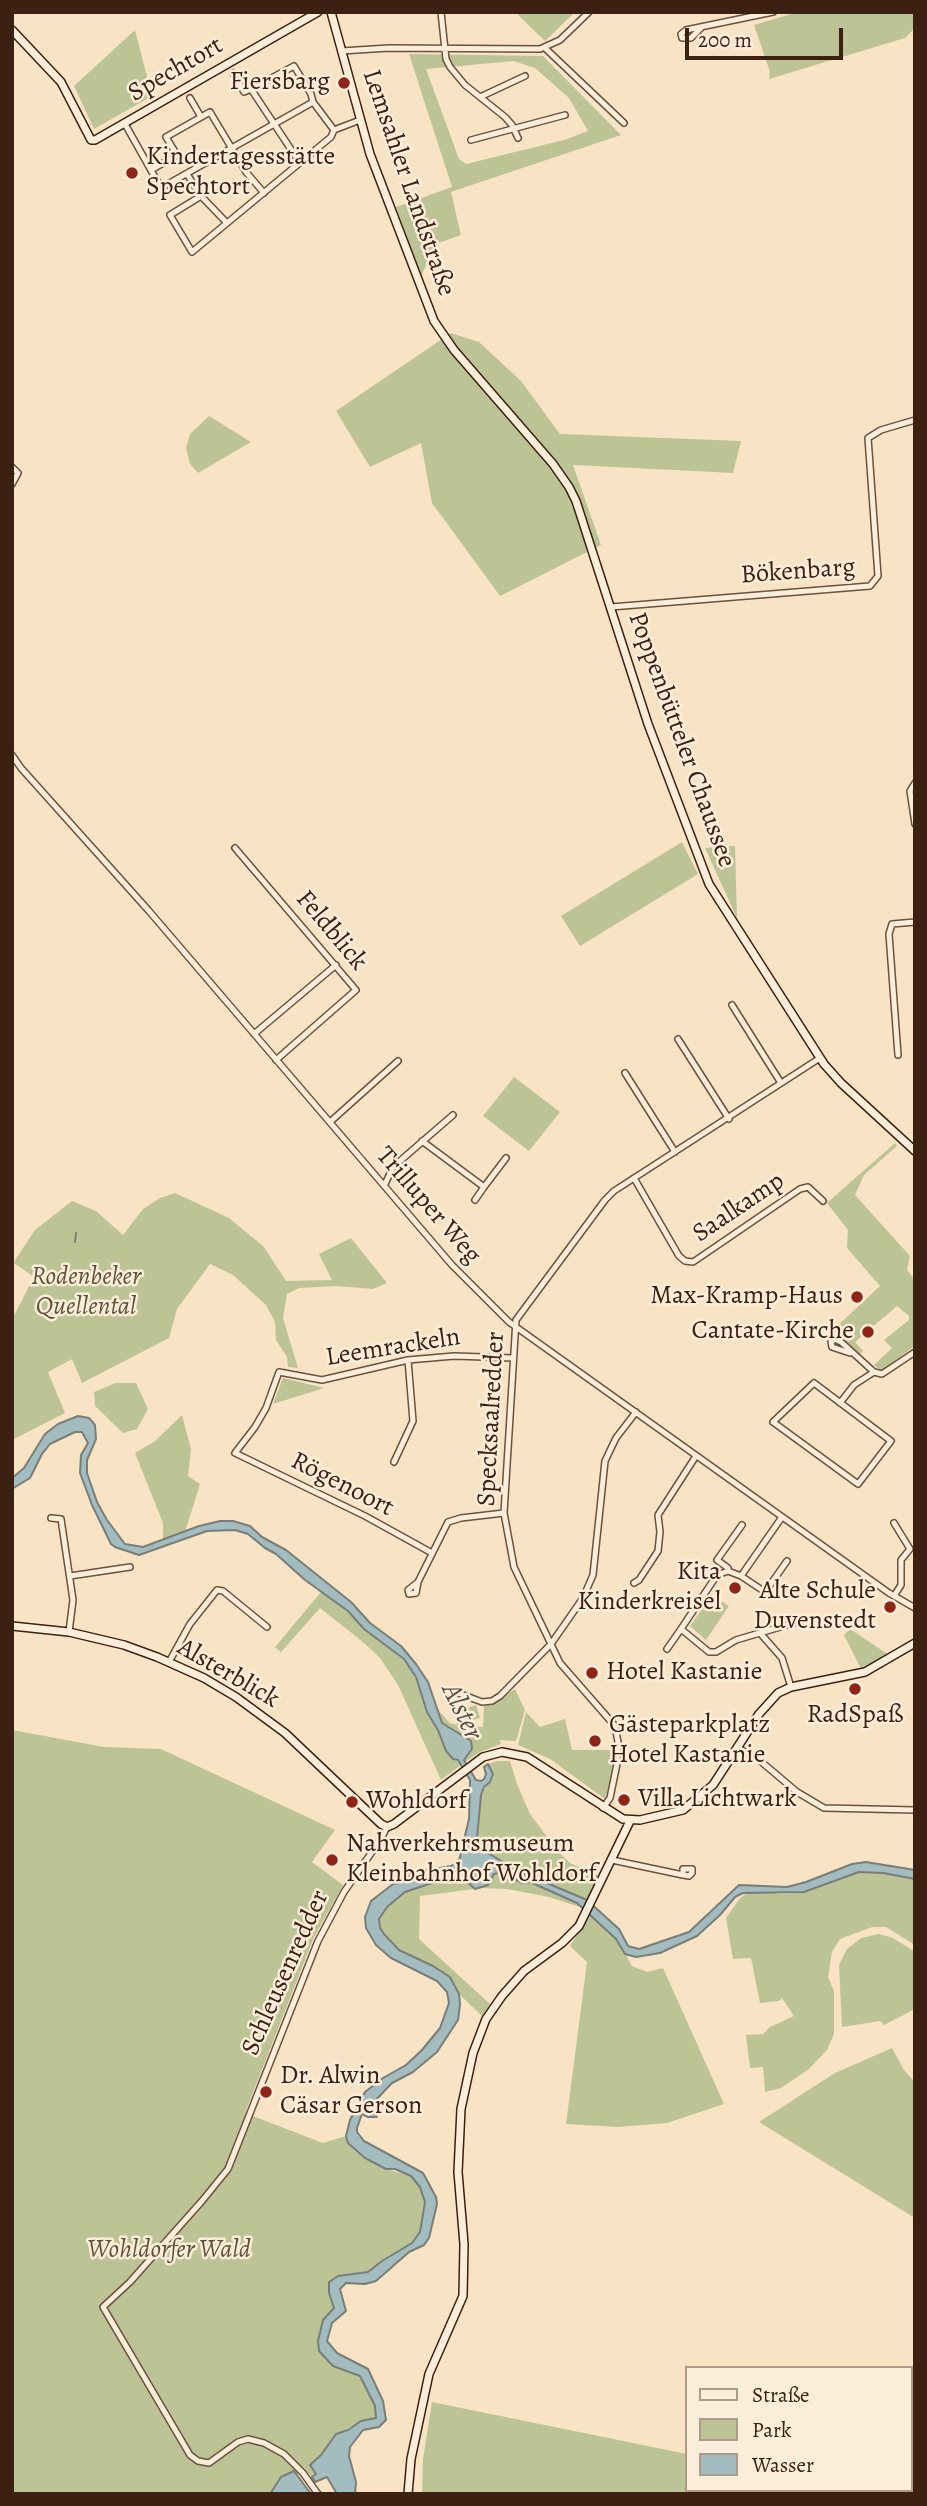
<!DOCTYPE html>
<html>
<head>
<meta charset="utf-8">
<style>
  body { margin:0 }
  #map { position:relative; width:927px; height:2506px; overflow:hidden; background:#f8e4c4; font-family:Alegreya,serif }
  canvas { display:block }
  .frame { position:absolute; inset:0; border:14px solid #3c2011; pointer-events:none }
  .legend { position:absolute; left:685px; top:2366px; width:228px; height:126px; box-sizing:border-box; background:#faedd9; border:2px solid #ae9b89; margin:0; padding:9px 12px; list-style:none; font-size:21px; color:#3c2011 }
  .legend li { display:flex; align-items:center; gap:14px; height:35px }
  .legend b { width:35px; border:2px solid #ae9b89 }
  .scale { position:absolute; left:685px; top:28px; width:158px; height:32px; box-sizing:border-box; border:4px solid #3c2011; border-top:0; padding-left:9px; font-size:21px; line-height:24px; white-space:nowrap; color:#3c2011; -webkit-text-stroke:5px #faedd9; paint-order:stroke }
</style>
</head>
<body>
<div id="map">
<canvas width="927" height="2506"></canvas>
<div class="frame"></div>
<ul class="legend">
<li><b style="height:9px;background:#faedd9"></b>Straße</li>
<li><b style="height:19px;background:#bcc495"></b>Park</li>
<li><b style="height:19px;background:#a2bcbf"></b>Wasser</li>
</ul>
<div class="scale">200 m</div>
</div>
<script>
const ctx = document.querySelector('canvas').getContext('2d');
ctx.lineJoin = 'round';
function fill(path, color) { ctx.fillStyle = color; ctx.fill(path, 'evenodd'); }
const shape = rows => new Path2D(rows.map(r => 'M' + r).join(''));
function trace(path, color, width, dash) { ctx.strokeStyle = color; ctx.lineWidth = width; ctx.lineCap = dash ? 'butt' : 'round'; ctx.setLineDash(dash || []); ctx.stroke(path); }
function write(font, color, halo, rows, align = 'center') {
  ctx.font = font + ' Alegreya,serif'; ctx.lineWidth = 5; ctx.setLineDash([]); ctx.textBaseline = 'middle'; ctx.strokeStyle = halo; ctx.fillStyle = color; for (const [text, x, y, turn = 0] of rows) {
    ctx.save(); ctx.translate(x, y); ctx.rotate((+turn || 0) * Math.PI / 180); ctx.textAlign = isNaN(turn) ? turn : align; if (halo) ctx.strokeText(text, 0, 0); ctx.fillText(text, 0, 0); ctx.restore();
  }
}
fill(shape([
  [515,12,575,12,545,41],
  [798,12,915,12,915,28,905,38,769,79,770,72,754,25],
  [135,30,152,96,94,129,74,86],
  [409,54,543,56,621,135,451,192,461,235,436,244,421,276,396,207,452,187],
  [514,61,535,68,569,98,588,131,564,140,466,164,459,159,426,69],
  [451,333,479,342,521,381,560,434,741,441,733,473,573,465,601,545,500,596,432,503,421,443,370,467,336,411],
  [209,416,251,442,198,473,190,464,186,448,190,434],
  [682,842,698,874,580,946,561,916],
  [735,846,737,918,705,848],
  [514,1077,560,1112,529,1151,483,1116],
  [895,1143,897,1146,864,1175,855,1195,910,1256,907,1270,915,1280,915,1346,881,1371,874,1365,892,1348,884,1340,909,1320,909,1316,897,1306,855,1342,863,1351,860,1354,833,1330,880,1286,847,1248,848,1230,827,1203],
  [175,1193,229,1218,264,1247,286,1281,332,1280,319,1254,351,1238,387,1283,373,1289,336,1286,299,1288,287,1294,283,1318,298,1368,288,1367,287,1357,276,1340,275,1322,266,1305,233,1275,210,1264,177,1309,169,1338,82,1383,72,1359,48,1372,65,1413,12,1440,12,1319,34,1277,14,1263,17,1257,35,1230,72,1201,96,1211,123,1235,143,1209,160,1198],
  [283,1378,324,1388,273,1404],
  [116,1383,136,1383,148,1409,137,1429,123,1433,95,1406,94,1392],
  [182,1415,191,1449,188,1476,200,1484,185,1532,163,1539,163,1523,135,1453,155,1441],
  [321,1592,348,1611,364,1629,383,1642,410,1666,420,1689,427,1712,438,1730,446,1751,461,1765,441,1780,398,1685,380,1658,363,1642,320,1608,281,1652,275,1647],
  [712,1595,729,1606,706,1640,690,1626],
  [850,1629,889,1655,861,1669,844,1635],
  [515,1689,525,1710,516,1741,500,1740,501,1744,480,1752,465,1762,464,1760,469,1752,468,1739,458,1735,449,1726,442,1723,437,1709,450,1723,457,1725,454,1712,476,1705,480,1718,458,1725,483,1727,484,1706,495,1703],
  [526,1712,540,1727,565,1719,572,1750,614,1750,613,1771,605,1799,550,1759,518,1745],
  [12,1730,104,1747,161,1749,335,1830,312,1862,343,1885,314,1937,245,2113,323,2143,346,2136,348,2143,365,2158,386,2169,411,2176,420,2187,425,2202,420,2232,412,2243,382,2261,368,2272,333,2278,329,2288,334,2308,320,2328,318,2341,342,2369,362,2378,375,2406,378,2421,361,2421,333,2437,317,2460,317,2474,312,2477,302,2466,297,2476,311,2494,12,2494],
  [498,1761,510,1761,517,1784,530,1814,557,1850,570,1863,599,1876,587,1900,516,1870,483,1850,477,1838,481,1795,493,1774,488,1764],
  [497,1872,522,1883,530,1882,577,1903,583,1908,549,1897,507,1889,482,1888,420,1896,419,1939,490,2004,482,2016,459,1994,455,1984,433,1966,398,1950,380,1928,379,1919,387,1907,405,1892,432,1883,461,1879,469,1882,475,1889,488,1885],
  [859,1872,883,1873,915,1879,915,1945,886,1927,872,1927,840,1939,832,1952,828,1977,834,1991,834,2034,827,2050,809,2069,781,2088,765,2092,763,2067,750,2068,746,2035,763,2034,770,2027,794,2016,782,1998,779,2001,760,2003,751,1958,733,1959,726,1918,740,1898,749,1892,785,1894,804,1892],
  [591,1914,619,1943,632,1966,647,1972,663,1968,724,2104,667,2123,618,2127,566,2124,587,1962,570,1946],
  [879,1934,893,1938,915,1952,915,2009,884,2025,880,2021,842,2027,839,1965,847,1949,861,1938],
  [892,2048,904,2070,915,2082,915,2218,759,2122,835,2073],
  [432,2402,687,2454,687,2490,867,2490,884,2494,422,2494,423,2459]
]), '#bcc495');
const water = shape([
  [78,1416,89,1418,95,1425,96,1439,87,1460,87,1473,97,1502,107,1520,125,1544,143,1547,199,1526,220,1521,233,1521,250,1526,262,1537,286,1550,351,1602,370,1623,401,1646,416,1664,428,1682,442,1723,471,1741,472,1749,464,1760,476,1780,481,1781,484,1779,486,1774,484,1767,488,1764,493,1774,490,1782,484,1787,481,1795,477,1838,483,1850,516,1870,587,1900,619,1929,628,1946,639,1949,689,1932,739,1885,787,1887,806,1882,852,1864,866,1862,915,1870,915,1879,883,1873,859,1872,804,1892,743,1893,735,1897,720,1915,697,1936,660,1953,636,1957,625,1954,616,1939,577,1903,530,1882,522,1883,501,1872,494,1874,488,1885,475,1889,465,1880,432,1883,405,1892,387,1907,379,1919,380,1928,384,1934,399,1950,433,1966,450,1977,459,1994,460,2005,458,2020,437,2052,413,2072,392,2083,373,2103,372,2112,377,2117,368,2117,362,2114,357,2128,357,2132,364,2141,423,2173,436,2197,437,2204,429,2238,424,2245,409,2252,376,2281,365,2284,346,2283,340,2289,346,2311,332,2323,327,2341,337,2353,368,2369,383,2401,386,2420,379,2427,363,2430,350,2447,349,2456,356,2482,355,2494,337,2494,327,2477,315,2482,312,2477,316,2474,310,2465,321,2455,336,2434,348,2430,361,2421,376,2418,375,2406,360,2376,333,2366,319,2351,318,2341,323,2320,334,2308,329,2293,329,2282,338,2276,368,2272,382,2261,412,2243,420,2232,425,2202,420,2187,411,2176,395,2169,386,2169,365,2158,348,2143,346,2136,350,2120,365,2092,383,2078,406,2065,422,2050,440,2028,449,2003,447,1992,437,1981,391,1958,376,1945,366,1928,365,1917,371,1901,393,1884,399,1883,412,1873,451,1866,459,1861,469,1819,470,1780,458,1760,453,1759,446,1751,438,1730,427,1712,416,1677,404,1659,364,1629,348,1611,305,1580,276,1554,265,1548,248,1534,235,1530,207,1531,139,1555,115,1547,111,1544,92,1505,80,1473,81,1455,88,1443,82,1432,75,1432,50,1444,42,1454,30,1478,12,1489,12,1478,24,1468,45,1434,58,1424,78,1416],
  [294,2471,311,2494,270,2494,281,2477,294,2471]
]);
fill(water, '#a2bcbf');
trace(water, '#797e79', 2);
trace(shape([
  [75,1242,76,1233]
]), '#797e79', 2);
const street = shape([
  [441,12,446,59,450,67,465,85,505,117,512,125,518,138],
  [701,28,691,38,682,38,681,34,686,30,773,12],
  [545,48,624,123],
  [341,51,389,48,540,49,560,40,589,12],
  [233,73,244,92,251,89],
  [480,97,525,76],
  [190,98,201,117],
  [125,124,161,188,313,102,334,130,360,120],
  [471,140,565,115],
  [300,163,251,89,294,66,311,94,313,102],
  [151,170,177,155,166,137,210,112,246,172,264,193],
  [187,174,201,196],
  [227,223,201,196,170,215,192,252,331,137,334,130],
  [12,467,18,473,12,484],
  [611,607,870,586,878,576,868,438,881,430,915,420],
  [12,755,21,768,149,911,452,1265,509,1322,889,1593,915,1608],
  [915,783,910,791,915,824],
  [235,848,356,990,276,1060],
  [732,1005,781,1083],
  [254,1034,336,965],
  [678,1039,729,1119],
  [898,1055,889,934,892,924,915,922],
  [625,1073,675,1152],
  [330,1122,398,1061],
  [422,1141,484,1187,506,1158],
  [634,1178,679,1256,685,1261,693,1262,699,1258,800,1189,808,1187,823,1201],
  [385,1184,393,1167,453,1115],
  [475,1200,484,1187],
  [850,1353,832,1347,831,1342,835,1339,841,1342,874,1372,882,1374,915,1352],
  [814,1383,891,1441,858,1484,773,1422,814,1383],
  [840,1403,854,1385,874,1372],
  [394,1462,413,1421,408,1360],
  [51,1518,61,1519,73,1600,69,1632],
  [432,1553,365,1516,235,1453,255,1427,266,1408,279,1372,322,1380,408,1360,454,1356,513,1358],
  [728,1571,728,1568,717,1560,742,1525],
  [70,1576,130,1567],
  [741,1576,782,1517],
  [418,1582,416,1593,409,1594,408,1590,418,1582,448,1522,461,1518,504,1513],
  [634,1583,639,1580,658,1551,660,1532,658,1515,696,1456],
  [894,1596,901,1585,901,1560,910,1549,894,1523],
  [681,1629,717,1575,728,1571,741,1576,765,1592,787,1561],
  [760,1633,782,1658,791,1687],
  [667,1649,681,1629,709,1652,716,1652,736,1640,804,1620],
  [169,1662,190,1624,217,1590,223,1591,267,1627],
  [458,1693,482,1702,492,1701,500,1696,551,1644,583,1598,593,1575,605,1461,616,1438,636,1412],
  [738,1748,758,1759,797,1792,824,1808,915,1810],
  [603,1808,610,1798,617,1764,618,1742,615,1726,560,1663,514,1567,504,1513,516,1320,605,1200,614,1191,820,1058],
  [612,1860,683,1875,689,1876,692,1873,692,1869,683,1869,683,1875],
  [318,2494,303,2473,284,2454,264,2443,248,2439,238,2442,209,2463,198,2461,190,2455,103,2307,130,2282,202,2201,228,2169,318,1941,344,1892,381,1839,387,1827]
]);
const secondary = shape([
  [331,12,370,154,434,321,454,350,553,464,569,487,576,501,648,724,709,884,824,1064,841,1083,915,1151],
  [12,30,61,82,91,140,95,140,318,12],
  [12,1626,69,1632,124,1645,157,1657,204,1678,236,1697,285,1733,381,1824,387,1827,394,1824,483,1757,502,1752,527,1757,623,1819,640,1820,683,1810,713,1785,759,1714,778,1693,791,1687,865,1672,915,1643],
  [408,2494,411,2459,429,2374,463,2296,464,2244,458,2172,461,2109,473,2053,486,2019,502,1996,524,1971,562,1943,579,1926,630,1821]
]);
trace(street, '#6b513e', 8);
trace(secondary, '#3c2011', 10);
trace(street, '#faedd9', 5);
trace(secondary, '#faedd9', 7);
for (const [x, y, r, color] of [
  [344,83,7,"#8f2418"],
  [132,173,7,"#8f2418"],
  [857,1297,7,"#8f2418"],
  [868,1332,7,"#8f2418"],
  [735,1588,7,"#8f2418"],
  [890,1607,7,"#8f2418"],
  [592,1673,7,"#8f2418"],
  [855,1689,7,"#8f2418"],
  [595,1741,7,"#8f2418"],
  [624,1800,7,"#8f2418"],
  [352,1802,7,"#8f2418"],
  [332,1860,7,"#8f2418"],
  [266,2092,7,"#8f2418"]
]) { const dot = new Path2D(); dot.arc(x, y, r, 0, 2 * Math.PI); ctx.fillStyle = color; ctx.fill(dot); trace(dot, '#faedd9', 2.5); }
write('26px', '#3c2011', '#faedd9', [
  ["Spechtort",176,70,-30],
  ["Lemsahler Landstraße",408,183,71],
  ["Bökenbarg",798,572,-4],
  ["Poppenbütteler Chaussee",681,740,70],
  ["Feldblick",331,931,50],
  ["Trilluper Weg",428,1206,49],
  ["Saalkamp",739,1208,-34],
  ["Leemrackeln",393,1348,-9],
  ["Specksaalredder",492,1419,-87],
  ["Rögenoort",342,1485,27],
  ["Alsterblick",228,1674,30],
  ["Schleusenredder",286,1973,-66]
]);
write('26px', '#3c2011', '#faedd9', [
  ["Fiersbarg",330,83,"right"],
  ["Kindertagesstätte",146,158],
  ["Spechtort",146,188],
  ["Max-Kramp-Haus",843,1297,"right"],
  ["Cantate-Kirche",854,1332,"right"],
  ["Kita",721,1573,"right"],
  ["Kinderkreisel",721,1603,"right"],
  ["Alte Schule",876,1592,"right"],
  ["Duvenstedt",876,1622,"right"],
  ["Hotel Kastanie",606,1673],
  ["RadSpaß",855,1716,"center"],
  ["Gästeparkplatz",609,1726],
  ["Hotel Kastanie",609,1756],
  ["Villa Lichtwark",638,1800],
  ["Wohldorf",366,1802],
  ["Nahverkehrsmuseum",346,1845],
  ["Kleinbahnhof Wohldorf",346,1875],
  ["Dr. Alwin",280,2077],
  ["Cäsar Gerson",280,2107]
], 'left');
write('italic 26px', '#625139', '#faedd9', [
  ["Rodenbeker",86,1278],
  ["Quellental",86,1308],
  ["Wohldorfer Wald",169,2251]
]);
write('italic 28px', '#5b4f45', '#faedd9', [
  ["Alster",461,1712,64]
]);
</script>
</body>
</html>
